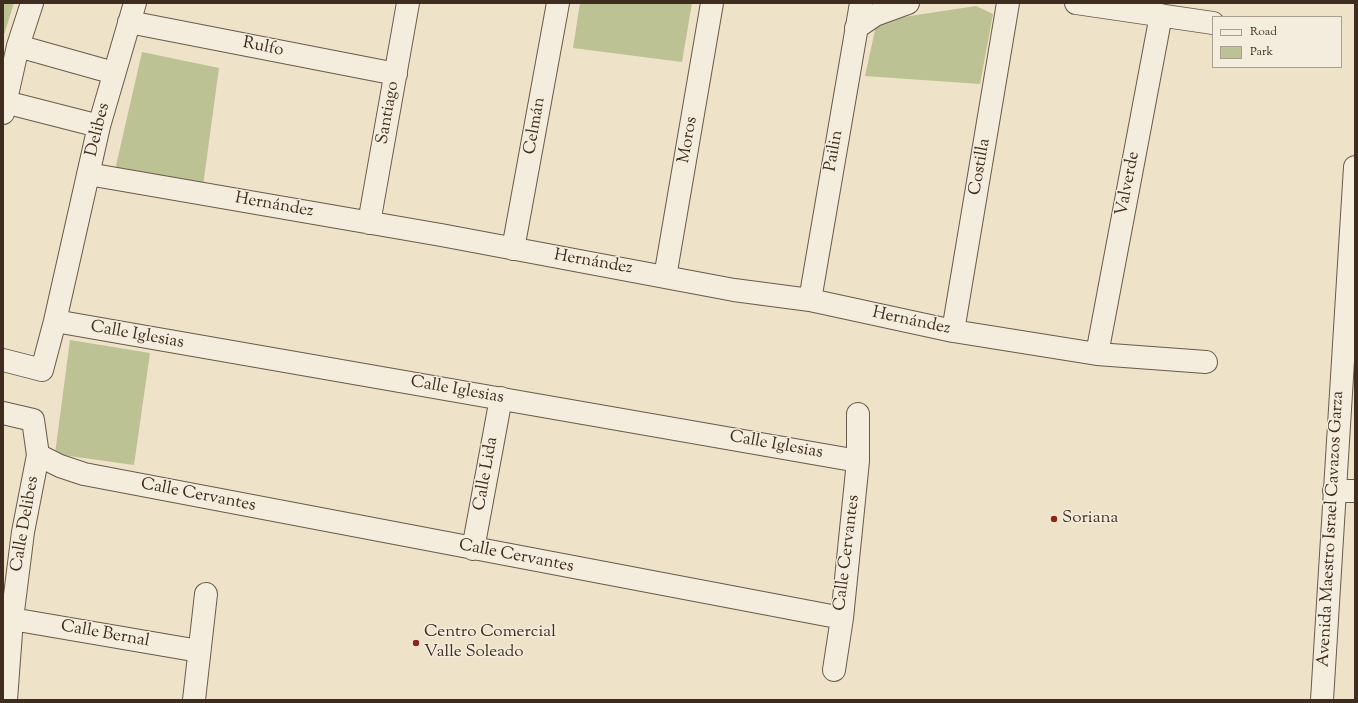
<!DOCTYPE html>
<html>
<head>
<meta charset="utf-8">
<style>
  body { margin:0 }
  #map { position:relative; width:1358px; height:703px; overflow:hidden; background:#eee2c9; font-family:"Sorts Mill Goudy",serif }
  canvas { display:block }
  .frame { position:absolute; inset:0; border:4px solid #3e2c1e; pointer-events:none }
  .legend { position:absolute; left:1212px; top:16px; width:130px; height:52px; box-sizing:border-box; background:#f4ecdc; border:1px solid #ab9f90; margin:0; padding:5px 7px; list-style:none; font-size:12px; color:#3e2c1e }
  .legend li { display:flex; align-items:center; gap:8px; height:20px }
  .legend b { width:20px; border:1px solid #ab9f90 }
</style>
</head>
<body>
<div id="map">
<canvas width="1358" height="703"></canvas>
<div class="frame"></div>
<ul class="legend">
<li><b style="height:5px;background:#f4ecdc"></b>Road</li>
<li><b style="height:11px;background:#bcc294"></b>Park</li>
</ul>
</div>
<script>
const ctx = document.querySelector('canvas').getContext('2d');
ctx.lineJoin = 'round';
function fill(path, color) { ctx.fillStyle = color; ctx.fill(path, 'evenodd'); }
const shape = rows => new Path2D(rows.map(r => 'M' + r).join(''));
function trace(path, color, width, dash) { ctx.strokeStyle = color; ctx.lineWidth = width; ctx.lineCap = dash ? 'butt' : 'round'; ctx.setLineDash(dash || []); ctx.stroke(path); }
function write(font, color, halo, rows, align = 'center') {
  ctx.font = font + ' "Sorts Mill Goudy",serif'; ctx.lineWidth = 3; ctx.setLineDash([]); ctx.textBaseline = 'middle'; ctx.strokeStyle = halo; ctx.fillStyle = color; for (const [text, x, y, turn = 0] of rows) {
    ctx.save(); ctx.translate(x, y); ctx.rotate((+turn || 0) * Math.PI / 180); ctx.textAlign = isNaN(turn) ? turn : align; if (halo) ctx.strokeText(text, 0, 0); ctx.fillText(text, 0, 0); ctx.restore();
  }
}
fill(shape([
  [3,3,14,3,3,38],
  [580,3,692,3,682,62,573,48],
  [976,6,993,14,980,84,865,76,877,21],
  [142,52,219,68,203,186,115,170],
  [70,340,150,353,134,465,55,454]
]), '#bcc294');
const minor = shape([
  [1076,3,1213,23],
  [129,22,396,74],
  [856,28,875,15,908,3],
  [18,46,114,73],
  [5,102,99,126],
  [3,113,18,46,32,3],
  [88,174,441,235,734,290,810,300,953,331,1097,354,1206,362],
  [369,223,408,3],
  [513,249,558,3],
  [665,277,712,3],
  [810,300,861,3],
  [55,321,858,461],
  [953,331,1008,3],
  [1097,354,1161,15],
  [3,360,42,370,55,321,99,126,135,3],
  [3,413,33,420,38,455,23,532,12,619,6,700],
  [38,455,60,466,84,474,842,618],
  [1334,491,1355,491],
  [473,549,501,398],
  [12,619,199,651],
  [834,670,842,618,858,461,858,414],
  [194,700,206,594],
  [1322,700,1355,167]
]);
trace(minor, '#6a5a49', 24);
trace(minor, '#f4ecdc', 22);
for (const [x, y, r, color] of [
  [1054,519,4,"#8f2418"],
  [416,643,4,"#8f2418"]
]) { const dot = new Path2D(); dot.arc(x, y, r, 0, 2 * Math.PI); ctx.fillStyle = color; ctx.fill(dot); trace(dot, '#f4ecdc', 1.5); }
write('17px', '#3e2c1e', '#f4ecdc', [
  ["Rulfo",263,48,11],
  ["Santiago",389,113,-80],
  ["Celmán",536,126,-80],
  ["Delibes",99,130,-76],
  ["Moros",689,140,-80],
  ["Pailin",835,151,-80],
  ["Costilla",981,167,-80],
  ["Valverde",1129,184,-79],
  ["Hernández",274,206,10],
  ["Hernández",593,263,10],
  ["Hernández",911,322,12],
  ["Calle Iglesias",137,336,10],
  ["Calle Iglesias",457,391,10],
  ["Calle Iglesias",776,446,10],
  ["Calle Lida",487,474,-80],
  ["Calle Cervantes",198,496,11],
  ["Calle Delibes",26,524,-80],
  ["Avenida Maestro Israel Cavazos Garza",1332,529,-87],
  ["Calle Cervantes",848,553,-83],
  ["Calle Cervantes",516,557,11],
  ["Calle Bernal",105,635,10]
]);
write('17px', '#3e2c1e', '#f4ecdc', [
  ["Soriana",1062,519],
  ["Centro Comercial",424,633],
  ["Valle Soleado",424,653]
], 'left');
</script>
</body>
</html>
